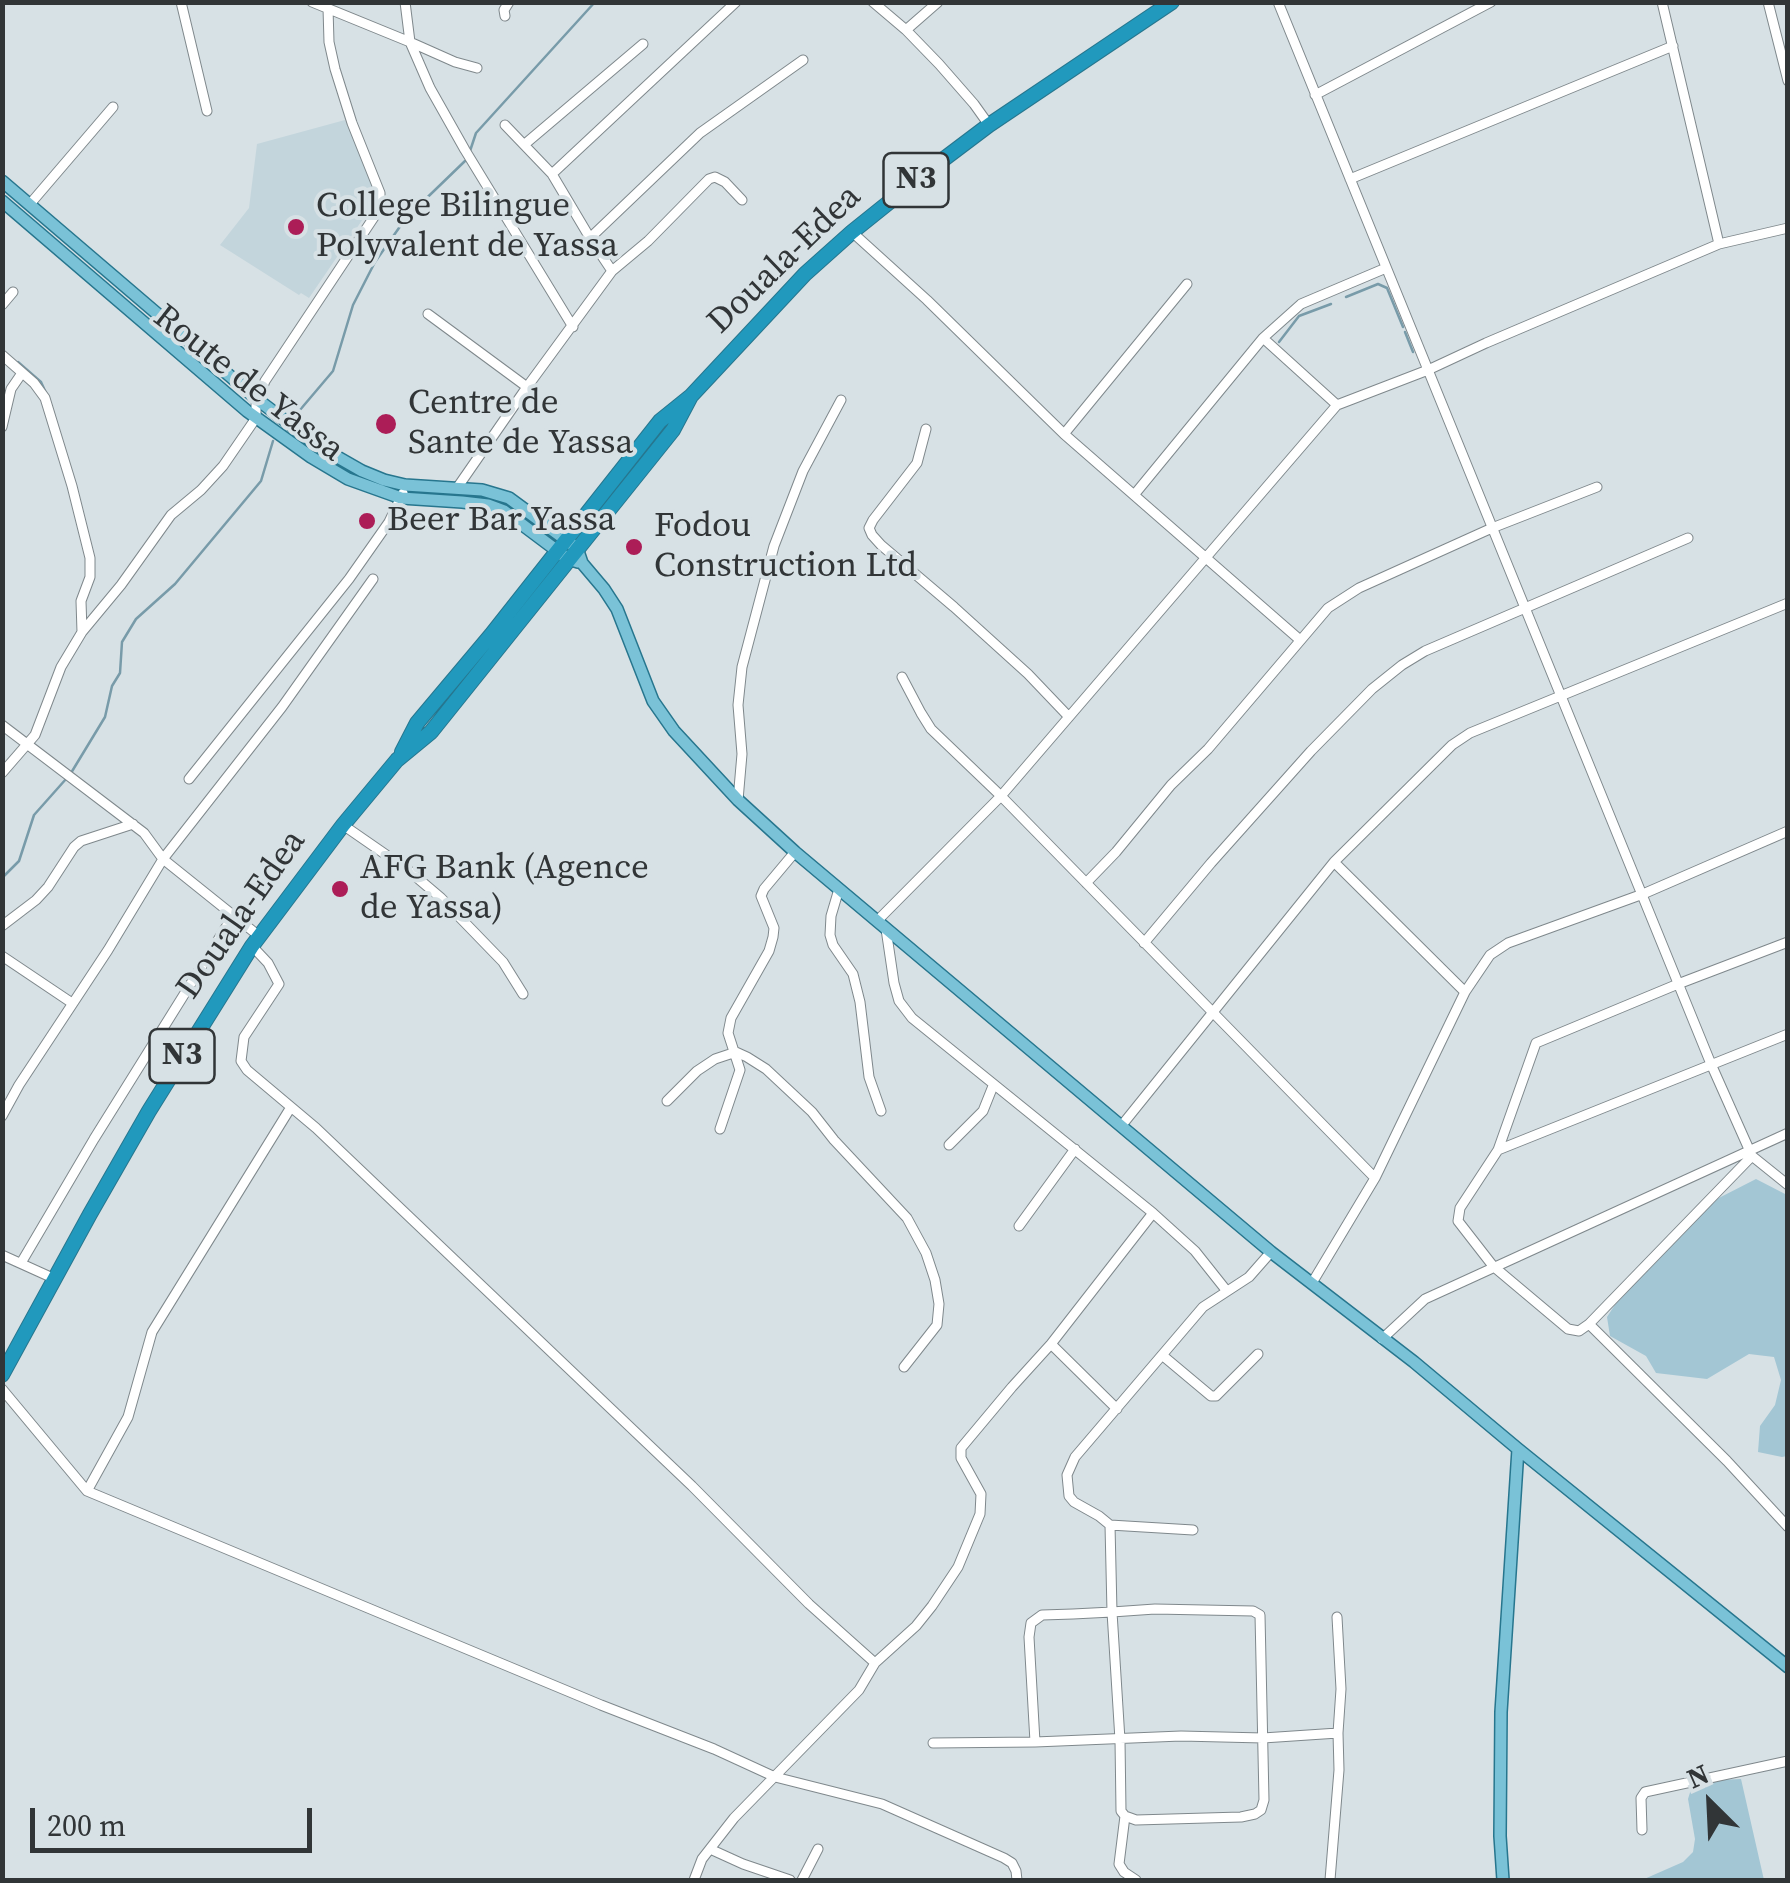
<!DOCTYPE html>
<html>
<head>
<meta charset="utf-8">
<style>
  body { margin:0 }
  #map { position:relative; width:1790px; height:1883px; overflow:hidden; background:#d7e1e5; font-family:"Source Serif 4",serif }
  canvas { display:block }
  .frame { position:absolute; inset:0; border:5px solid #313537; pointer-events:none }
  .north { position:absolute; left:1660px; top:1753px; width:100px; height:100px; -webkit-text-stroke:8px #d7e1e5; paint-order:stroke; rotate:336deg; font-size:28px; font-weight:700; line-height:40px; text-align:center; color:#313537 }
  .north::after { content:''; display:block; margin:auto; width:35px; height:45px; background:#313537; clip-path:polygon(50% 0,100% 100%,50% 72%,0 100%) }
  .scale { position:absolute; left:30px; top:1808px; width:282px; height:45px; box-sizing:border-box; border:5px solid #313537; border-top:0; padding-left:12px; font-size:30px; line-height:35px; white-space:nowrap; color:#313537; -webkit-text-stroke:8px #d7e1e5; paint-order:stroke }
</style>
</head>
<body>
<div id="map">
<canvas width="1790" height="1883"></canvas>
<div class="frame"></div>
<div class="north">N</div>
<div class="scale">200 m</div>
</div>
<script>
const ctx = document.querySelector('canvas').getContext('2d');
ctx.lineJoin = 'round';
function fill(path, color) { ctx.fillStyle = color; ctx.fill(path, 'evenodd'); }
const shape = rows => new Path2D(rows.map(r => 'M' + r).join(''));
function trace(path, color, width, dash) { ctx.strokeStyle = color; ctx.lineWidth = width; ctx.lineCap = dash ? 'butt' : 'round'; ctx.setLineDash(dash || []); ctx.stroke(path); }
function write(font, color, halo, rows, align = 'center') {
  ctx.font = font + ' "Source Serif 4",serif'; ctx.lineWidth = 8; ctx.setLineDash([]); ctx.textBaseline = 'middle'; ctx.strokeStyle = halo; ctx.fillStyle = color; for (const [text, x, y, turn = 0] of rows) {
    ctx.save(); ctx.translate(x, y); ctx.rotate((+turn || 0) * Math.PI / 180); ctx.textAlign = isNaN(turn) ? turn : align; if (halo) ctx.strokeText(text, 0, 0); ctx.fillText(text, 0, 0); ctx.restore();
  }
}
fill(shape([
  [345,120,380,194,309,298,301,293,299,295,220,245,249,208,257,144]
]), '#c3d5dc');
fill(shape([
  [1756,1179,1787,1195,1787,1456,1782,1457,1758,1452,1760,1426,1775,1405,1781,1380,1774,1357,1749,1354,1707,1379,1656,1373,1646,1356,1610,1336,1607,1317,1624,1291,1711,1202],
  [1741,1779,1764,1880,1642,1880,1683,1862,1693,1852,1695,1839,1688,1799,1692,1786,1718,1780]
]), '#a3c6d4');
trace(shape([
  [469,154,476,133,595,2],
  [1346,297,1378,284,1387,288,1403,327],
  [1405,332,1413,352],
  [1279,342,1299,316,1331,304],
  [18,362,41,382,46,393],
  [294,417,333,371,353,305,375,262,406,218,465,161],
  [71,773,105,717,112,686,120,673,122,642,136,619,175,584,261,481,273,441],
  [2,878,19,861,34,815,66,779]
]), '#789ba9', 2.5);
const minor = shape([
  [181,2,207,111],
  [312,2,410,42,455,62,477,68],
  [405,2,410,42,430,88,465,150,573,327],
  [873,2,906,30,939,64,974,104,989,125],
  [1278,2,1711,1064,1752,1156,1788,1185],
  [1662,2,1719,244],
  [1768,2,1788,81],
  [505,16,504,10,509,2],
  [906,30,938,2],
  [1315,95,1491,2],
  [505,125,552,174,590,238,612,271],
  [525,144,643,44],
  [552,174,736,2],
  [1350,179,1673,46],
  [30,204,113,107],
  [852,232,927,300,1064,434,1300,640],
  [590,238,700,133,803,60],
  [2,305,13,292],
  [428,314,527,387],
  [1263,338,1337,405],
  [2,355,34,383,45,398,72,486,90,558,90,577,81,601,82,632],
  [2,427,11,389,22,373],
  [926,429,917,463,873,520,869,528,872,535,881,545,954,607,1028,674,1069,717],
  [1064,434,1187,284],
  [457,488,527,387,612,271,648,241,709,179,715,177,725,182,742,200],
  [1134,495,1263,338,1301,304,1386,268],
  [902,677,921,713,931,729,1001,796,1375,1178],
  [2,725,144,833,163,859,259,936],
  [2,773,35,735,61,667,82,632,121,585,171,515,201,490,223,466,256,418,256,405,265,381,380,208,380,193,352,123,335,69,329,42,328,8],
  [189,779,349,579,389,522,403,493],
  [738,800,742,754,738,705,742,667,774,546,803,471,841,400],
  [343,825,408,870,441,898,503,962,523,994],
  [1334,862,1465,992],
  [1086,883,1116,852,1171,785,1208,749,1328,608,1359,588,1492,528,1597,487],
  [839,889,831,916,830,935,833,945,853,974,860,1002,869,1077,881,1111],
  [877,921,1001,796,1337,405,1428,370,1486,343,1719,244,1788,228],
  [2,926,36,900,48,887,74,847,81,841,133,824],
  [886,929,894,983,899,1001,912,1018,1153,1213,1195,1251,1226,1290],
  [1144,943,1211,863,1311,751,1372,689,1402,665,1425,651,1688,538],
  [252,946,268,963,279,984,244,1037,241,1061,247,1070,316,1128,692,1486,809,1604,875,1663],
  [2,956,72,1003],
  [667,1101,697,1071,715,1059,736,1052,747,1057,766,1069,812,1112,834,1140,907,1218,926,1253,935,1280,939,1304,937,1325,904,1367],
  [2,1116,19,1085,108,950,163,859,282,707,373,579],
  [1122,1125,1334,862,1452,745,1470,733,1788,603],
  [720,1129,740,1070,728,1033,731,1018,769,951,773,937,774,928,761,896,764,889,795,852],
  [949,1145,983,1111,993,1086],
  [1498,1150,1788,1034],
  [1752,1156,1589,1324,1579,1331,1568,1329,1493,1266,1458,1221,1460,1208,1498,1150,1536,1043,1678,984,1788,942],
  [1019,1226,1075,1149],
  [2,1255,55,1279],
  [21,1263,94,1139,233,916],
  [1312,1283,1375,1178,1465,992,1490,955,1508,943,1643,894,1788,831],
  [1589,1324,1727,1461,1788,1527],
  [1382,1339,1425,1299,1788,1133],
  [1051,1344,1117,1409],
  [1162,1355,1211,1396,1216,1396,1258,1354],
  [2,1389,87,1491,601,1705,714,1749,775,1777,882,1804,1004,1858,1012,1863,1016,1871,1017,1880],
  [87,1491,128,1417,152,1332,291,1107],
  [1193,1530,1110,1525,1099,1516,1074,1502,1069,1496,1067,1475,1075,1457,1203,1307,1249,1277,1271,1252],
  [1035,1742,1029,1637,1031,1623,1042,1615,1073,1614,1112,1612,1155,1609,1253,1611,1260,1615,1264,1800,1261,1810,1255,1814,1241,1817,1136,1820,1125,1816,1121,1811,1120,1740,1112,1612,1110,1525],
  [933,1743,1035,1742,1181,1736,1263,1738,1338,1733],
  [1125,1816,1119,1864,1124,1872,1136,1880],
  [1642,1830,1641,1798,1645,1792,1788,1761],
  [710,1849,743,1864,790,1880],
  [694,1880,702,1859,734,1818,859,1690,875,1663,916,1626,932,1606,958,1567,980,1514,981,1494,961,1458,961,1448,1012,1387,1051,1344,1153,1213],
  [802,1880,818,1849],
  [1330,1880,1339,1770,1338,1733,1341,1689,1337,1617]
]);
const major = shape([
  [2,181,258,400,320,447,362,471,384,480,405,485,482,490,509,498,577,548,582,563,604,589,617,609,653,701,674,731,738,800,795,852,1271,1252,1414,1362,1518,1449,1788,1667],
  [2,201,247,411,311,457,348,479,401,498,462,502,488,505,504,511,568,559,578,562],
  [1503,1880,1500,1836,1501,1712,1518,1449]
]);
const highway = shape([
  [402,752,417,723,491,635,660,421,691,396,805,274,852,232,928,171,989,125,1172,2],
  [2,1375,90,1214,149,1111,252,946,343,825,397,760,431,732,673,430,691,396]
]);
trace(minor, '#7f888c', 11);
trace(major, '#27768e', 14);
trace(highway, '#27768e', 16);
trace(minor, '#fff', 9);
trace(major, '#7ac2d7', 11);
trace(highway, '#2199bd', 14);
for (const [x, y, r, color] of [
  [296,227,10,"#ac1d57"],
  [386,424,12,"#ac1d57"],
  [367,521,10,"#ac1d57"],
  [634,547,10,"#ac1d57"],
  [340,889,10,"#ac1d57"]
]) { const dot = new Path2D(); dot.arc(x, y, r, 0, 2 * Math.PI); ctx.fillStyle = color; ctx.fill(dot); trace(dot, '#d7e1e5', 4); }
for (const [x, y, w] of [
  [916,180,65],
  [182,1056,65]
]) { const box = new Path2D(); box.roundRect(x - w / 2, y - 27, w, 54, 8); ctx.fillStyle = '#d7e1e5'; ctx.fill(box); trace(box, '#313537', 2.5); }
write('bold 32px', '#313537', null, [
  ["N3",916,180],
  ["N3",182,1056]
]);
write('35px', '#313537', '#d7e1e5', [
  ["College Bilingue",316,207],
  ["Polyvalent de Yassa",316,247],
  ["Centre de",408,404],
  ["Sante de Yassa",408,444],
  ["Beer Bar Yassa",387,521],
  ["Fodou",654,527],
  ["Construction Ltd",654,567],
  ["AFG Bank (Agence",360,869],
  ["de Yassa)",360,909]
], 'left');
write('35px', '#313537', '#d7e1e5', [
  ["Douala-Edea",785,260,-44],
  ["Route de Yassa",248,384,38],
  ["Douala-Edea",242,915,-55]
]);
</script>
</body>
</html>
